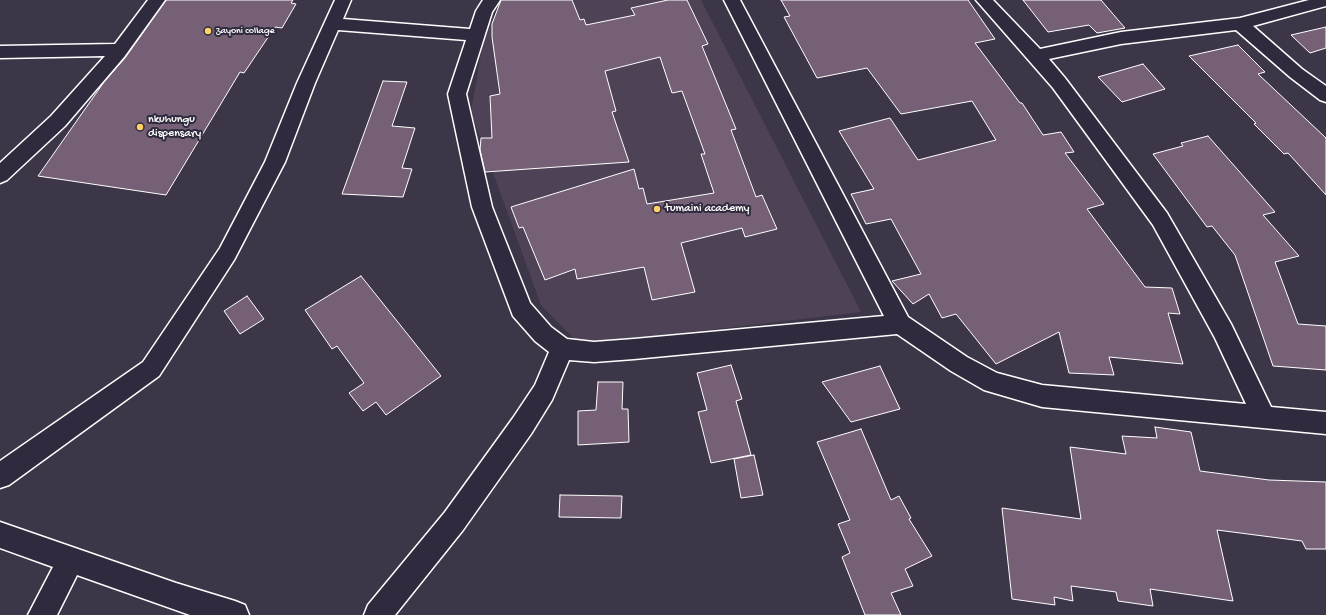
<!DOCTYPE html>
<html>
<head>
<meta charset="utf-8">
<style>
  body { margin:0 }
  canvas { display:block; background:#3d3548 }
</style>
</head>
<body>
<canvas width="1326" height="615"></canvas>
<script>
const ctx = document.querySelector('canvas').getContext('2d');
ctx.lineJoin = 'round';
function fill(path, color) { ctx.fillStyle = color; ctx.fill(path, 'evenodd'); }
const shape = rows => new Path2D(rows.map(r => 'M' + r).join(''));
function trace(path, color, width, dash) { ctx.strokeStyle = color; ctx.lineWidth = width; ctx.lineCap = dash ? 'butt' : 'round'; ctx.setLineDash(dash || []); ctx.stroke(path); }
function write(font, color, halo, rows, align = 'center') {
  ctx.font = font + ' "Gochi Hand",sans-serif'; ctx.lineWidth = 4; ctx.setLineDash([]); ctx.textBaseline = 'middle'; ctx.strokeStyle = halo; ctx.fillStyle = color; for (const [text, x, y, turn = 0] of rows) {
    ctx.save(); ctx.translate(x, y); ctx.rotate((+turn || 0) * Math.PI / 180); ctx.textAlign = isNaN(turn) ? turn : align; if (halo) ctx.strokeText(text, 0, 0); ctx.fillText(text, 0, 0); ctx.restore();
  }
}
fill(shape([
  [522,0,701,0,861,312,580,345,541,305,471,112,486,25]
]), '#4e4256');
const building = shape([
  [166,0,293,0,291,3,296,4,282,28,275,27,244,73,240,72,166,195,38,176,104,82,125,58,166,0],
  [501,0,572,0,580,20,584,19,586,25,635,15,631,8,668,0,687,0,708,44,702,46,736,129,731,130,756,197,762,195,777,229,745,237,742,228,681,243,695,292,652,300,644,267,577,279,575,269,545,280,523,227,519,228,511,207,634,169,639,189,643,188,647,204,714,193,701,154,705,154,682,91,672,93,660,57,605,71,616,111,612,112,629,162,485,172,480,150,481,138,492,138,490,96,500,94,492,37,492,24,501,0],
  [781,0,968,0,995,39,975,43,1020,103,1022,103,1043,135,1061,132,1074,152,1065,153,1104,204,1087,209,1145,287,1172,288,1180,314,1168,313,1183,364,1109,357,1114,375,1069,373,1059,332,996,364,956,314,942,318,929,294,913,304,892,281,921,274,891,219,866,224,851,194,874,189,839,131,890,118,918,160,996,140,972,101,901,114,867,68,817,78,784,17,790,16,781,0],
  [1023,0,1101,0,1125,28,1097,33,1089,25,1048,32,1023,0],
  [1326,27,1326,48,1310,53,1291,35,1326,27],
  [1238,45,1265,72,1258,74,1326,138,1326,195,1288,153,1284,154,1254,124,1256,123,1189,56,1238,45],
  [1143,64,1165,89,1122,102,1098,77,1143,64],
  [383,81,407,82,392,126,415,128,402,168,412,169,403,197,342,194,383,81],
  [1208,136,1275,212,1263,215,1299,256,1275,262,1298,324,1326,326,1326,370,1273,366,1235,255,1212,226,1207,227,1153,154,1183,146,1181,143,1208,136],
  [361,276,441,376,386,415,376,402,363,411,349,393,364,383,337,346,332,349,305,310,361,276],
  [247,296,264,319,240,334,224,311,247,296],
  [731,365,742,399,736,401,751,455,711,463,698,412,707,410,697,373,731,365],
  [880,366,900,409,851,422,822,382,880,366],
  [598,382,623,382,622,409,628,409,629,442,578,445,578,411,596,410,598,382],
  [1155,427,1191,432,1200,471,1269,480,1326,482,1326,549,1306,549,1302,541,1217,530,1233,601,1150,589,1153,606,1118,601,1116,592,1071,586,1073,601,1054,597,1055,605,1012,599,1002,508,1081,519,1070,447,1126,454,1122,436,1157,438,1155,427],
  [861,429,891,500,899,496,911,518,909,519,932,556,905,569,913,586,891,593,901,615,865,615,842,557,850,553,838,524,850,520,817,442,861,429],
  [754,455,763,495,741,498,734,459,754,455],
  [560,495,622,496,621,518,559,517,560,495]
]);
fill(building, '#756076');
trace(building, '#fff', 1);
const minor = shape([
  [148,0,165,0,124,57,65,126,7,180,0,183,0,163,51,116,105,56,0,58,0,46,115,44,148,0],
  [335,0,351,0,343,19,470,29,476,11,483,0,500,0,492,12,466,94,492,207,530,303,551,327,567,339,594,342,634,339,884,316,724,0,740,0,908,317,967,357,997,373,1042,385,1246,404,1215,338,1153,225,1053,88,976,0,993,0,1040,49,1121,32,1240,18,1309,0,1326,0,1326,6,1253,26,1302,69,1326,86,1326,102,1320,100,1290,77,1236,30,1121,44,1049,59,1065,78,1167,213,1231,324,1271,407,1326,412,1326,434,1042,407,984,390,951,371,897,334,634,359,594,362,569,360,552,400,531,434,463,530,395,615,364,615,368,605,445,512,513,418,535,385,549,352,535,341,513,316,472,207,448,94,466,40,338,30,315,83,285,162,234,260,159,376,9,485,0,488,0,461,143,362,220,248,265,162,297,83,335,0],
  [0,522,176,583,235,601,245,605,249,615,190,615,77,575,57,615,28,615,53,567,0,548,0,522]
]);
trace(minor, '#fff', 3);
fill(minor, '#2f2a3d');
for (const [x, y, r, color] of [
  [208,31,4,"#ffd166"],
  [140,127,4,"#ffd166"],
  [657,209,4,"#ffd166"]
]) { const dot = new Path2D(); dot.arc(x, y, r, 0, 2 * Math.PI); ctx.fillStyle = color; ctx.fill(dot); trace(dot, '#2f2a3d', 1.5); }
write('10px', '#fff', '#2f2a3d', [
  ["zayoni collage",216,31]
], 'left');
write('12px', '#fff', '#2f2a3d', [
  ["nkuhungu",148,120],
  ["dispensary",148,134],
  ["tumaini academy",665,209]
], 'left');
</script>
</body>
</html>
